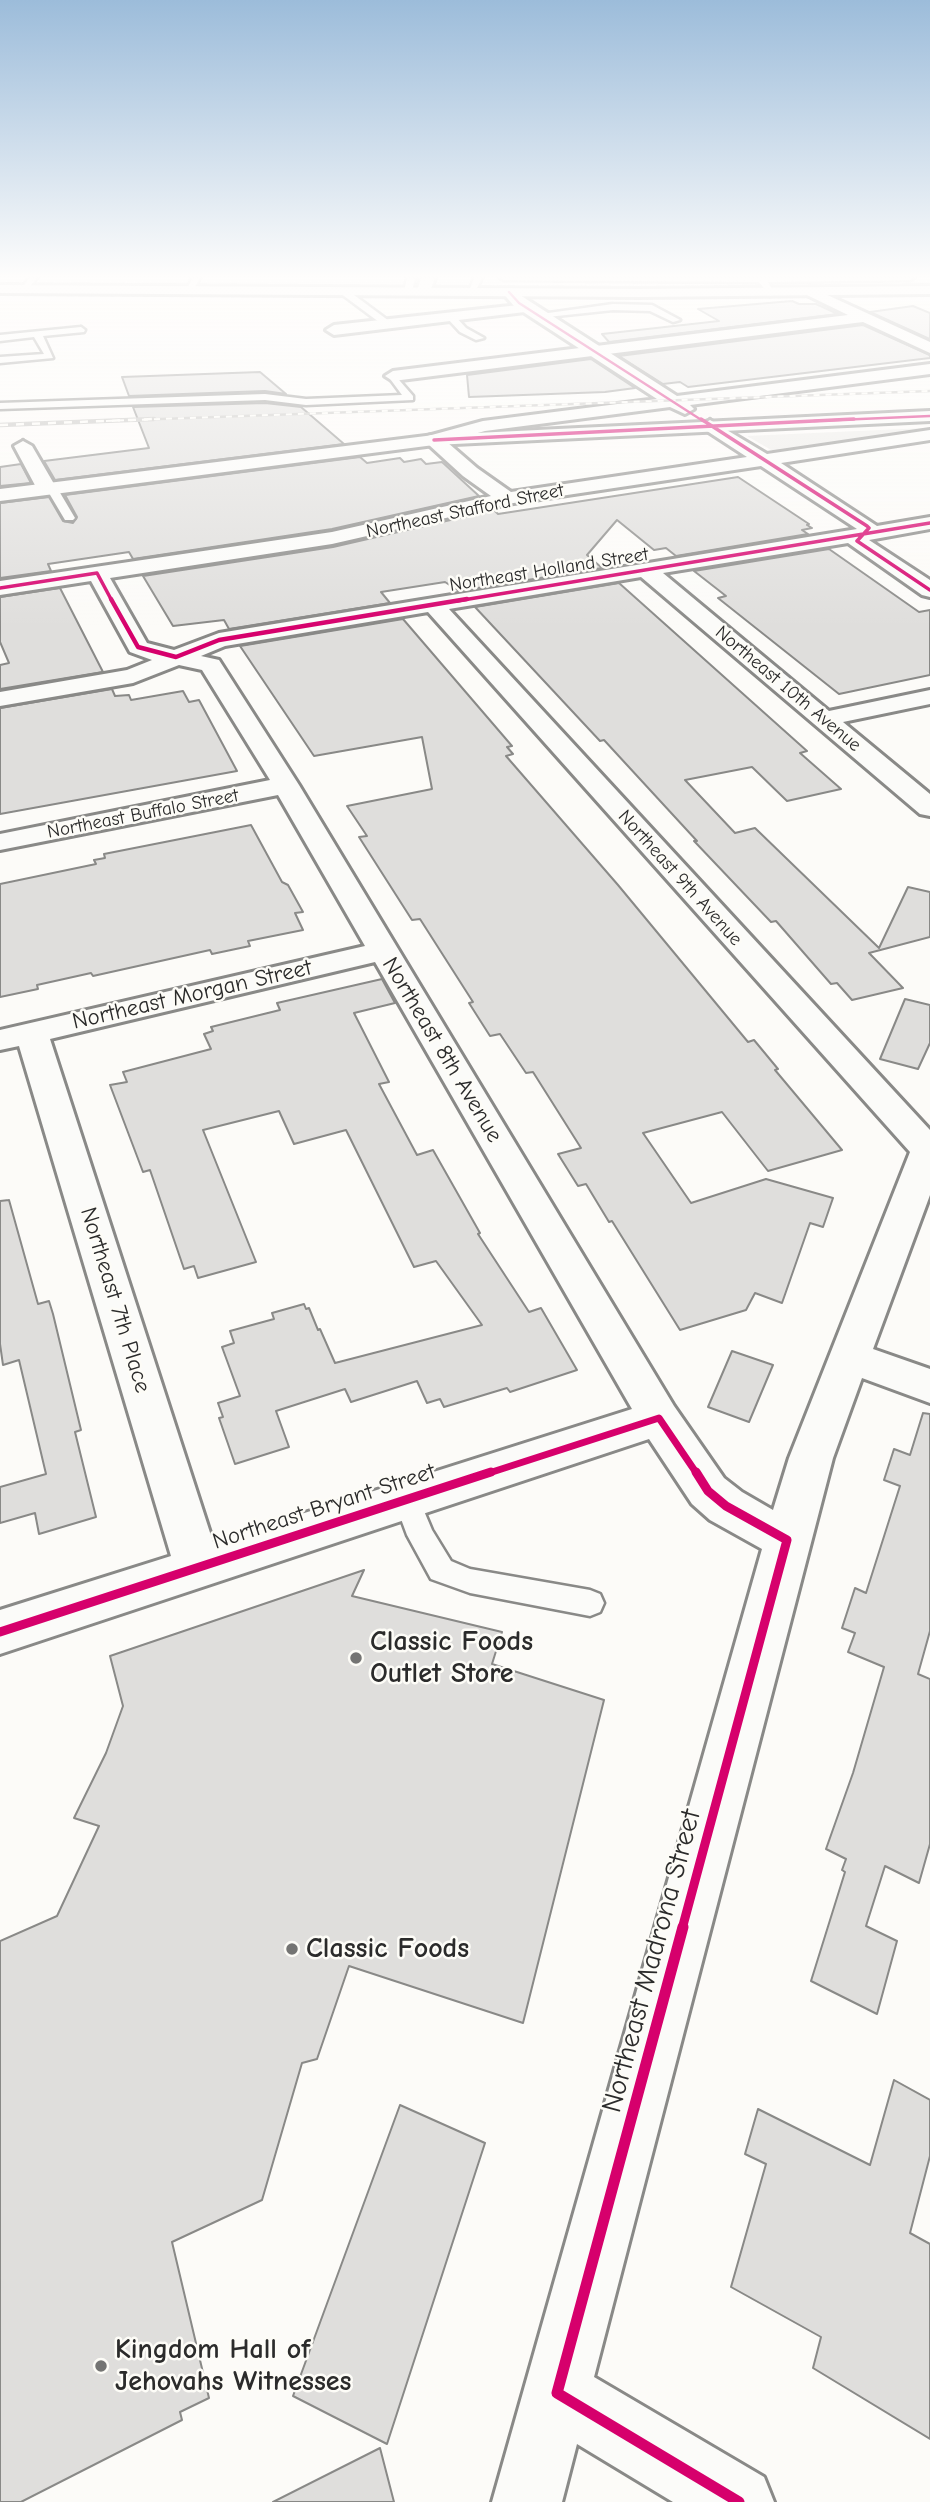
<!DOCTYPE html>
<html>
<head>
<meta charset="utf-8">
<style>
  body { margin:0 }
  canvas { display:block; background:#fcfbf8 }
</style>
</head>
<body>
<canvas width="930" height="2502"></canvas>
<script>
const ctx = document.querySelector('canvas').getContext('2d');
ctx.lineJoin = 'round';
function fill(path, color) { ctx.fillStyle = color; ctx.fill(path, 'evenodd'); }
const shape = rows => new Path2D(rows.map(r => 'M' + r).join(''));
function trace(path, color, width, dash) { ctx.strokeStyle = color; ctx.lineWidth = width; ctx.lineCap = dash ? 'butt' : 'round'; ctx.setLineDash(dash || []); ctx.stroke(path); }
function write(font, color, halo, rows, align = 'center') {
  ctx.font = font + ' "Comic Neue",sans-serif'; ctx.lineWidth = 5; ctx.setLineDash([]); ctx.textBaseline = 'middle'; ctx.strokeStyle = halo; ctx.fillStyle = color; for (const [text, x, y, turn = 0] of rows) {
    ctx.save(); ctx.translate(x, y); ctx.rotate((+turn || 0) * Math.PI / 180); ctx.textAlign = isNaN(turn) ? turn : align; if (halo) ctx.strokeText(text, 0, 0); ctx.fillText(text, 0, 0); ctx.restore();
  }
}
fill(shape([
  [925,428,930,429,773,451,747,436]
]), '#ecebe8');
const building = shape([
  [792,301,799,304,816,304,838,314,609,342,602,334,719,321,698,309,792,301],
  [913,306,930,313,930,339,870,312,913,306],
  [863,325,930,355,930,358,688,387,680,382,663,384,619,356,863,325],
  [591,359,635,388,605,392,469,397,467,375,591,359],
  [260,372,286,394,265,391,129,396,122,377,260,372],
  [265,403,301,407,344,444,55,480,44,461,149,448,133,407,265,403],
  [360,457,367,463,400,458,404,462,421,459,426,464,442,462,479,496,332,529,133,559,129,552,48,564,51,571,0,578,0,503,49,497,63,521,73,523,77,517,65,495,360,457],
  [21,464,31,483,0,486,0,467,21,464],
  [738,477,809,524,807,525,812,528,802,530,808,534,676,556,666,548,654,550,617,520,587,555,602,568,459,591,445,582,381,592,390,603,229,629,224,620,173,626,143,576,333,547,494,510,498,514,738,477],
  [829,549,919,612,930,610,930,675,839,694,718,598,726,596,694,571,829,549],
  [619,583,807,751,800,753,841,789,787,801,752,767,685,780,735,833,755,828,879,948,908,887,930,892,930,937,869,953,903,988,852,1000,837,983,831,984,776,921,771,922,694,841,697,841,604,740,600,741,475,607,619,583],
  [60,588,103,672,0,689,0,665,9,663,0,642,0,597,60,588],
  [403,619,512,746,507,747,513,754,506,756,618,885,748,1042,754,1040,778,1069,775,1070,842,1150,768,1171,722,1112,643,1133,691,1203,766,1179,833,1198,823,1227,810,1223,782,1303,755,1293,746,1310,680,1330,612,1221,609,1222,586,1184,578,1186,558,1154,581,1148,533,1072,526,1073,500,1034,490,1036,469,1003,473,1002,420,919,412,920,359,837,367,836,347,806,432,789,422,737,314,756,240,646,403,619],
  [112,689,115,696,129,695,131,700,183,691,189,702,199,700,237,771,0,814,0,708,112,689],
  [251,825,282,882,288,885,303,912,295,913,303,930,248,941,250,946,212,954,210,950,93,976,91,973,37,985,38,989,0,997,0,884,96,864,94,860,105,858,104,854,251,825],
  [382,979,395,1003,354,1013,389,1082,379,1084,417,1155,433,1150,480,1233,478,1234,529,1312,541,1308,577,1370,510,1392,507,1388,444,1407,440,1399,427,1403,417,1381,351,1402,345,1389,276,1411,289,1447,235,1464,219,1418,223,1417,218,1403,240,1396,222,1347,234,1343,230,1331,274,1319,272,1313,304,1304,306,1309,309,1308,318,1330,320,1329,335,1363,482,1325,436,1261,414,1267,346,1130,294,1144,279,1111,203,1130,256,1262,198,1278,194,1266,184,1269,150,1170,143,1172,110,1085,127,1082,123,1072,211,1049,204,1034,213,1031,211,1027,280,1010,277,1003,382,979],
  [905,999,930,1005,930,1043,918,1069,880,1059,905,999],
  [9,1200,38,1304,49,1301,53,1314,81,1430,75,1432,96,1517,39,1534,35,1513,0,1523,0,1487,46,1474,19,1360,3,1365,0,1344,0,1201,9,1200],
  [732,1351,773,1365,749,1422,708,1407,732,1351],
  [923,1413,930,1414,930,1631,918,1674,930,1679,930,1844,919,1883,885,1866,866,1926,897,1941,877,2014,811,1981,845,1872,842,1870,846,1859,826,1849,853,1773,884,1667,848,1652,855,1633,842,1628,855,1588,866,1593,900,1486,884,1480,894,1449,910,1455,923,1413],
  [364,1570,352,1596,502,1632,492,1664,604,1700,523,2023,349,1966,317,2059,302,2063,262,2200,172,2242,209,2398,180,2412,182,2420,21,2502,0,2502,0,1941,57,1916,99,1826,74,1818,106,1753,123,1706,110,1656,364,1570],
  [894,2080,930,2100,930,2156,910,2233,930,2244,930,2439,813,2368,821,2337,731,2287,766,2164,745,2154,758,2109,870,2165,894,2080],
  [400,2105,485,2143,387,2444,293,2396,400,2105],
  [380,2448,394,2502,273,2502,380,2448]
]);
fill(building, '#dfdedc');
trace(building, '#898987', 2);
const service = shape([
  [29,278,37,278,26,291,20,291,29,278],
  [192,278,200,278,192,292,186,292,192,278],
  [407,278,415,278,412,291,408,294,404,291,407,278],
  [474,278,482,278,474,294,468,294,474,278],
  [500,278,914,278,910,280,768,282,774,293,770,296,759,282,504,280,500,278],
  [340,289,346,289,389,321,389,325,383,325,340,293,340,289],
  [613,304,652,305,680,320,673,322,650,311,613,310,538,318,534,315,613,304],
  [448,315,454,315,466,328,484,338,476,340,460,332,448,319,448,315],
  [81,327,85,330,84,332,43,336,53,358,0,363,0,357,44,354,34,337,0,341,0,335,81,327],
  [393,373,413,396,413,400,306,405,265,400,0,409,0,403,265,394,306,399,402,395,388,376,393,373],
  [48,486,56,486,75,518,73,520,65,520,46,488,48,486],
  [407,1489,416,1492,432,1530,451,1561,470,1569,590,1590,600,1594,604,1603,600,1612,590,1616,470,1593,431,1579,407,1535,394,1500,398,1492,407,1489]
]);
const minor = shape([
  [421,278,435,278,429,294,419,294,417,291,421,278],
  [812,288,930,342,930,353,863,322,393,381,385,376,393,371,848,315,807,295,805,292,812,288],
  [528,304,533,305,535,308,533,311,334,335,326,330,334,325,528,304],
  [710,420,767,454,930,430,930,440,781,463,877,526,930,517,930,529,869,540,930,580,930,597,922,595,848,543,663,573,829,711,930,690,930,704,843,722,930,794,930,816,920,814,641,577,449,609,930,1130,930,1195,873,1349,930,1369,930,1403,862,1378,833,1458,594,2377,764,2477,774,2502,673,2502,577,2444,562,2502,492,2502,762,1549,710,1520,692,1504,649,1439,0,1654,0,1610,171,1556,19,1046,0,1050,0,1030,365,946,278,795,0,850,0,834,270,780,202,670,179,665,133,683,0,706,0,692,127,670,152,660,130,652,91,581,0,595,0,581,332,532,491,496,463,476,428,444,425,440,428,436,434,435,440,436,477,468,511,492,747,457,704,429,701,425,710,420],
  [761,466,857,529,219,633,174,650,147,643,110,578,332,544,507,504,761,466],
  [428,612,910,1152,789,1458,773,1510,742,1492,724,1478,674,1406,299,785,219,660,201,656,225,646,428,612],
  [375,962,632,1409,213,1542,50,1039,375,962],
  [23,441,32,446,57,489,54,493,40,493,37,489,14,446,23,441]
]);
const tertiary = shape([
  [509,288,677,396,930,364,930,374,690,405,694,409,685,414,670,407,485,431,434,445,428,444,425,440,428,436,483,421,657,399,514,306,502,292,509,288]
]);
const primary = shape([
  [0,285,639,289,930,286,930,294,639,297,0,293,0,285],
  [930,411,930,421,434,445,0,501,0,489,434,435,930,411]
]);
trace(service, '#898987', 5);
trace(minor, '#898987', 6);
trace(tertiary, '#898987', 6);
trace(primary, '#898987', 6);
fill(service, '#fbfbf9');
fill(minor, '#fbfbf9');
fill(tertiary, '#fbfbf9');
fill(primary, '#fbfbf9');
const railFar1 = shape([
  [106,421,930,391]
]);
const rail = shape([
  [0,425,154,419]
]);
trace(railFar1, '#c0bfbc', 2.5);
trace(rail, '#c0bfbc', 4.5);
trace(railFar1, '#fdfcf7', 2, [6]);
trace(rail, '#fdfcf7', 2.5, [8]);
trace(shape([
  [509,292,519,303,703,421],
  [814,421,930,416]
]), '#d6006c', 2.5);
trace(shape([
  [701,419,867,526,869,528,857,541,930,590],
  [434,440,854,419],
  [0,588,97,573,112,601],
  [457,601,930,523]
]), '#d6006c', 3.5);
trace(shape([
  [111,599,138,647,176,657,219,640,467,599]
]), '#d6006c', 4.5);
trace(shape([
  [486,1474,659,1418,697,1474]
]), '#d6006c', 7);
trace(shape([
  [0,1632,491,1472],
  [682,1929,787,1540,726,1506,708,1491,696,1472]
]), '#d6006c', 9);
trace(shape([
  [683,1927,557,2393,739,2502]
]), '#d6006c', 11);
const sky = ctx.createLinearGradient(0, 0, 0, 628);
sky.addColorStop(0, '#9cbcda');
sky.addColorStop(0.44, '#fefdfc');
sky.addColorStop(1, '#fefdfc00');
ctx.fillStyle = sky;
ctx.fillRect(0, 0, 930, 628);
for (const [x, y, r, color] of [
  [356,1658,7,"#747473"],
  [292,1949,7,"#747473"],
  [101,2366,7,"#747473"]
]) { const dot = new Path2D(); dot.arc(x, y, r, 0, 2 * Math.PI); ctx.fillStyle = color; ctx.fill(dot); trace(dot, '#fdfcf7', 2.5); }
write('19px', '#2b2b2b', '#fdfcf7', [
  ["Northeast Stafford Street",465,511,-12],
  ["Northeast Holland Street",549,570,-9],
  ["Northeast 10th Avenue",788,689,40],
  ["Northeast Buffalo Street",143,814,-11],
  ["Northeast 9th Avenue",680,878,48]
]);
write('23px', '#2b2b2b', '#fdfcf7', [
  ["Northeast Morgan Street",192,995,-13],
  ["Northeast 8th Avenue",442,1050,59],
  ["Northeast 7th Place",115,1300,73],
  ["Northeast Bryant Street",324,1507,-18]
]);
write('bold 28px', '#2b2b2b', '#fdfcf7', [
  ["Classic Foods",370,1642],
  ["Outlet Store",370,1674],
  ["Classic Foods",306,1949],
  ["Kingdom Hall of",115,2350],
  ["Jehovahs Witnesses",115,2382]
], 'left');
write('28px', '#2b2b2b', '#fdfcf7', [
  ["Northeast Madrona Street",652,1961,-75]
]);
</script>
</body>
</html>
